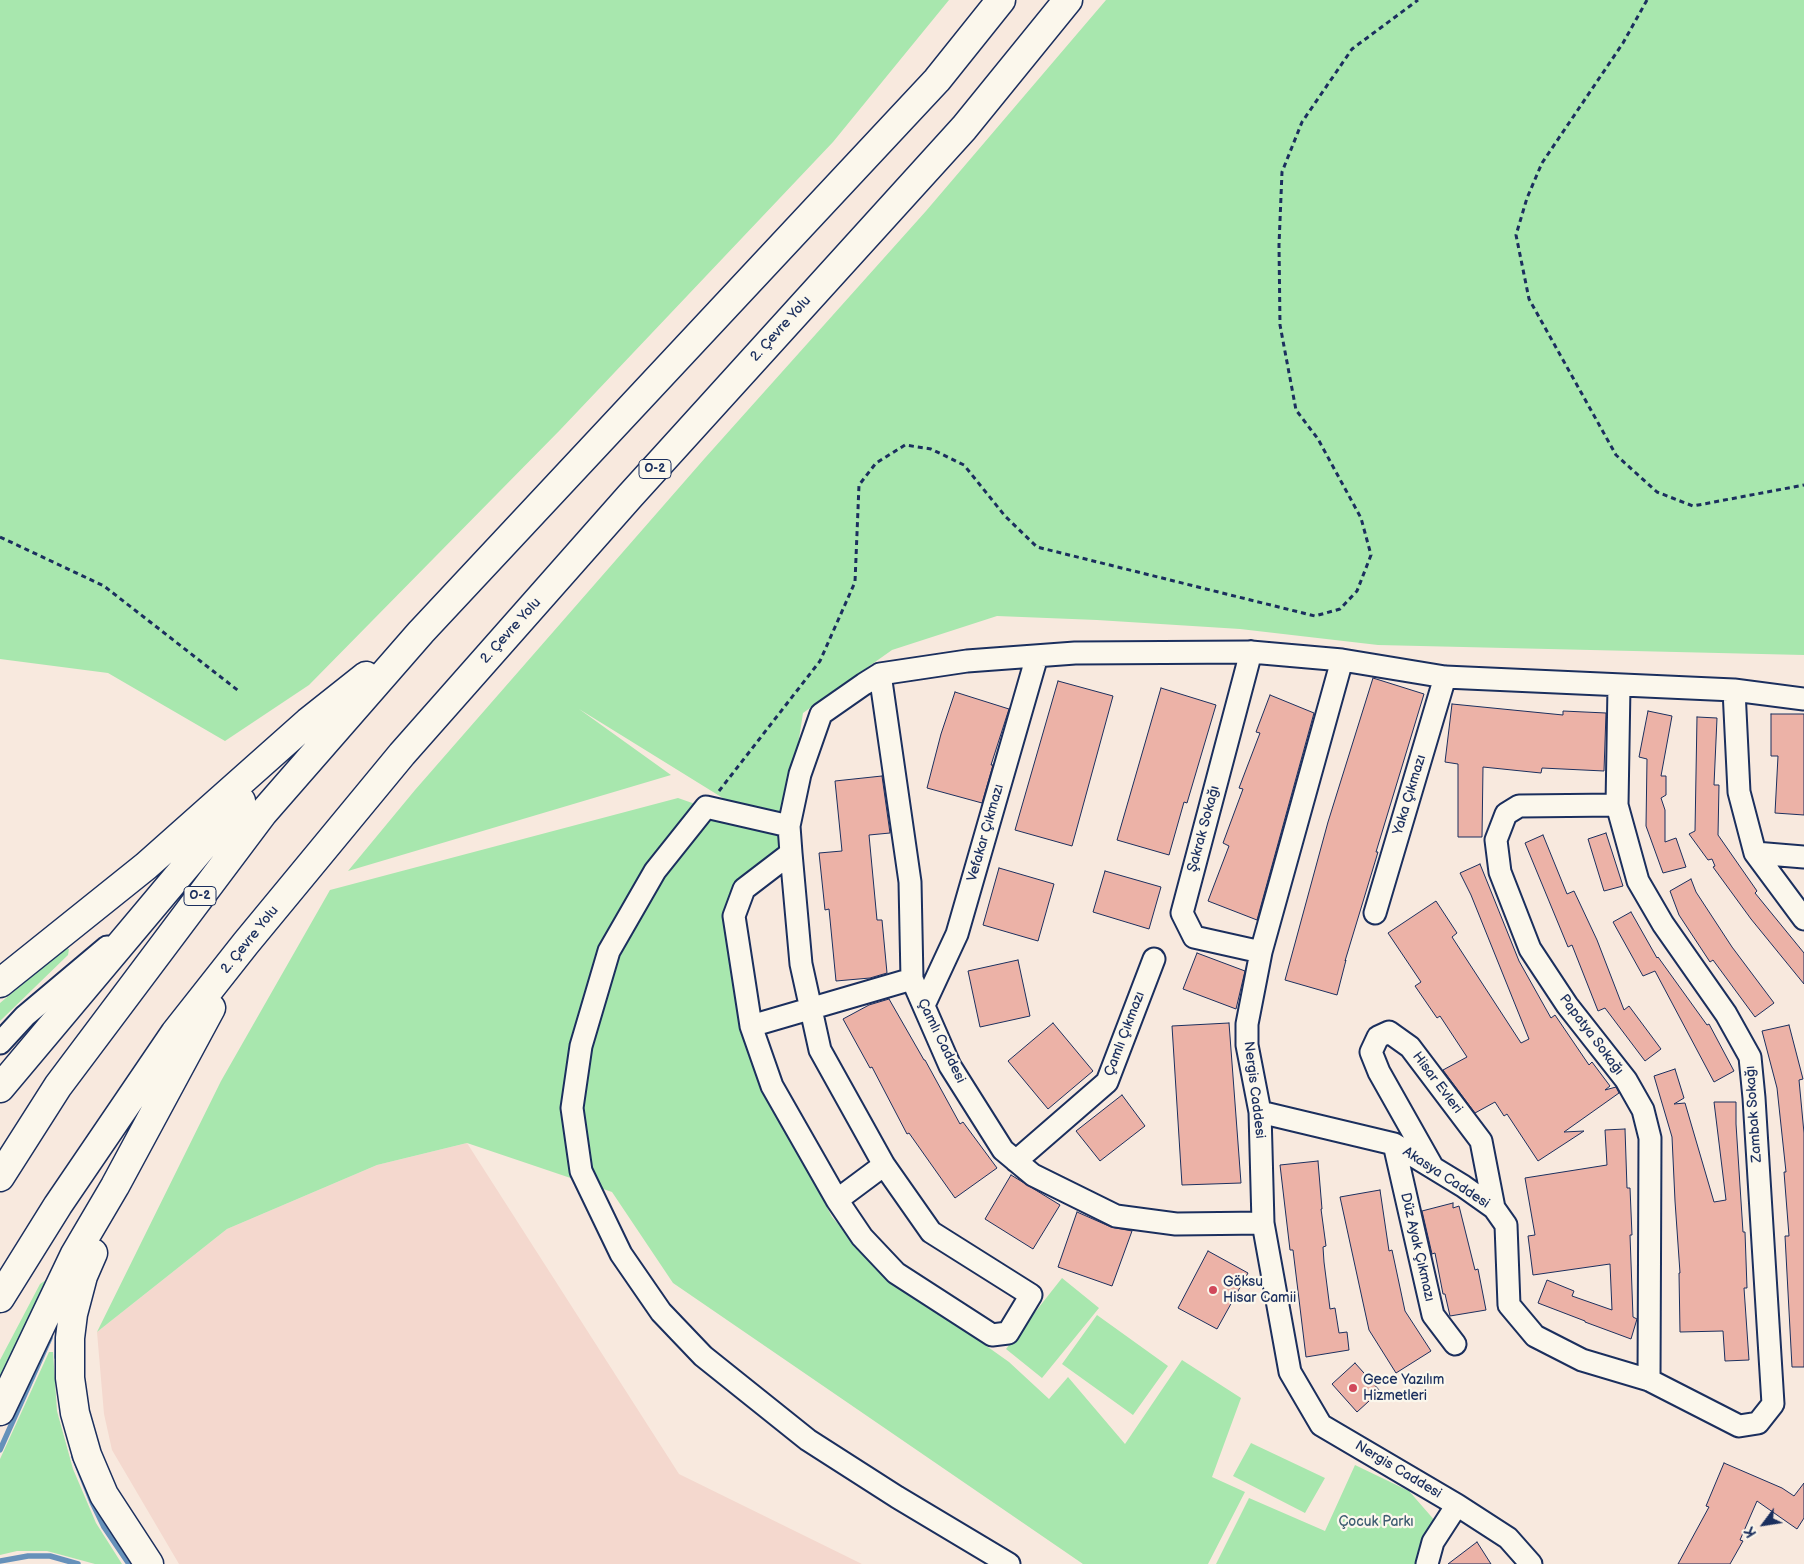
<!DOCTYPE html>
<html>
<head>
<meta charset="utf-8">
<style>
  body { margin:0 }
  #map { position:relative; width:1804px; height:1564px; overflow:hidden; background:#f8e9de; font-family:"Balsamiq Sans",sans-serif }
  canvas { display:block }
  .north { position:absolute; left:1739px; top:1499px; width:50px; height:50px; -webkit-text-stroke:4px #fbf7ec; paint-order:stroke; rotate:239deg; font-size:14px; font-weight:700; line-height:20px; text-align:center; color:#1b2f5e }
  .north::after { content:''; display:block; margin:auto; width:18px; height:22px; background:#1b2f5e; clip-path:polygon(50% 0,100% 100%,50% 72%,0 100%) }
</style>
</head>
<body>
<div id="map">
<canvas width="1804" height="1564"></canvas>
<div class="north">K</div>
</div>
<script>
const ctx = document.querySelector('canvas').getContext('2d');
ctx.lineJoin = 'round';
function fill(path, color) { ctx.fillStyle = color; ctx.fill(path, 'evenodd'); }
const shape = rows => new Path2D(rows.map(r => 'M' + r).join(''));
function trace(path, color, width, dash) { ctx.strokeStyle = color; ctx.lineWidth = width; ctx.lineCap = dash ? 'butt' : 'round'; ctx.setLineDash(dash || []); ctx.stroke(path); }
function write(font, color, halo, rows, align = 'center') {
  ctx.font = font + ' "Balsamiq Sans",sans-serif'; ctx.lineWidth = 4.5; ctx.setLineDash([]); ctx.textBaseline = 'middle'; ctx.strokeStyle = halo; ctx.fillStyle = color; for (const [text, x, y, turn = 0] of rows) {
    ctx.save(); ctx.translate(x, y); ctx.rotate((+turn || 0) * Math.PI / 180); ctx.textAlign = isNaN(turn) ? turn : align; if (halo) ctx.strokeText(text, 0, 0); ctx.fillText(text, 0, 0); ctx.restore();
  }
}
fill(shape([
  [467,1143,679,1474,862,1564,179,1564,112,1450,104,1414,97,1332,227,1229,377,1165]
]), '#f4d8ce');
fill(shape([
  [0,0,949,0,833,142,560,430,309,685,225,741,108,673,0,659],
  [1106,0,1804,0,1804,655,1378,645,1240,629,1097,620,997,616,892,650,803,713,784,835,789,852,728,919,771,1098,832,1217,878,1269,1009,1362,1049,1399,1068,1377,1125,1444,1182,1360,1241,1398,1212,1477,1245,1492,1208,1564,1083,1564,673,1283,612,1192,467,1143,377,1165,227,1229,97,1332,221,1081,330,890,678,798,781,834,579,709,671,775,348,871,415,790,705,458,926,211],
  [66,948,69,949,68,955,0,1021,0,1003],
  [1062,1278,1099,1308,1042,1378,1006,1349],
  [46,1280,46,1283,0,1391,0,1360,40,1284],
  [1097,1315,1168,1366,1133,1415,1062,1364],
  [49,1352,53,1352,57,1411,73,1469,96,1523,122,1564,95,1564,47,1551,17,1551,0,1555,0,1459],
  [1251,1443,1325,1478,1305,1513,1233,1476],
  [1355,1465,1409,1491,1436,1522,1422,1564,1216,1564,1249,1498,1325,1531]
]), '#a8e7ae');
trace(shape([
  [56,1325,58,1320,57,1357],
  [0,1450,50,1338],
  [74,1457,92,1502,104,1527,129,1564],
  [0,1561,28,1556,50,1556,78,1564]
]), '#6691ba', 5.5);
const building = shape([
  [1373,678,1424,694,1376,852,1378,852,1345,961,1346,960,1337,995,1285,980,1328,822,1373,678],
  [1058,681,1113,696,1072,846,1015,830,1058,681],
  [1161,688,1216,705,1187,803,1184,802,1169,855,1117,840,1161,688],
  [955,692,1009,709,991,765,993,765,982,803,927,788,941,734,955,692],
  [1270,695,1314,713,1257,920,1208,901,1229,846,1223,843,1243,789,1239,788,1260,733,1256,732,1270,695],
  [1452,704,1563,715,1563,711,1606,713,1604,771,1542,768,1541,773,1483,767,1482,837,1458,837,1458,764,1445,762,1452,704],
  [1648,711,1672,716,1661,776,1666,776,1666,795,1661,798,1665,810,1665,842,1676,838,1686,867,1663,873,1646,826,1647,759,1639,757,1648,711],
  [1771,714,1804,714,1804,815,1775,813,1778,756,1771,756,1771,714],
  [1697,717,1717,718,1714,785,1719,785,1718,835,1757,891,1755,893,1804,953,1804,984,1751,919,1713,867,1715,866,1712,859,1708,860,1689,834,1695,831,1697,717],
  [882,776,890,833,869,835,877,920,882,920,887,973,870,978,836,981,829,909,825,910,819,853,842,851,835,781,882,776],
  [1606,833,1623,886,1604,891,1588,839,1606,833],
  [1543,835,1567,894,1574,891,1597,940,1624,1010,1629,1006,1661,1049,1645,1061,1605,1008,1598,1011,1572,945,1568,947,1525,843,1543,835],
  [1480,864,1519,961,1551,1018,1555,1015,1589,1065,1592,1062,1610,1086,1605,1090,1616,1087,1619,1093,1564,1132,1584,1131,1538,1161,1507,1114,1504,1116,1495,1102,1475,1113,1443,1070,1467,1057,1440,1016,1437,1018,1415,986,1421,982,1388,933,1436,901,1457,933,1452,937,1521,1043,1529,1039,1471,895,1460,873,1480,864],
  [999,868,1054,884,1038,941,983,925,999,868],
  [1105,871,1161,887,1149,929,1093,912,1105,871],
  [1691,879,1696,892,1732,947,1774,1003,1755,1017,1713,960,1710,962,1679,915,1670,891,1691,879],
  [1631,912,1657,958,1658,957,1707,1025,1709,1024,1734,1071,1714,1082,1655,971,1643,976,1613,922,1631,912],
  [1197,953,1245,971,1236,1009,1183,989,1197,953],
  [1018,960,1030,1016,980,1027,968,971,1018,960],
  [889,999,924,1060,925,1060,960,1124,963,1122,997,1168,955,1198,909,1133,907,1134,872,1067,870,1068,843,1019,869,1005,889,999],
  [1053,1023,1093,1071,1048,1109,1008,1061,1053,1023],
  [1229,1023,1241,1183,1182,1185,1172,1026,1229,1023],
  [1789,1025,1803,1079,1799,1080,1804,1133,1804,1367,1792,1367,1785,1236,1789,1236,1784,1172,1786,1172,1777,1088,1762,1031,1789,1025],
  [1675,1069,1684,1098,1674,1104,1685,1103,1714,1202,1726,1200,1714,1102,1736,1102,1736,1124,1743,1232,1745,1232,1747,1288,1744,1288,1749,1360,1725,1361,1723,1331,1680,1332,1679,1273,1680,1273,1675,1201,1672,1137,1654,1076,1675,1069],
  [1122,1095,1145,1126,1100,1161,1076,1131,1122,1095],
  [1625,1129,1627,1188,1630,1188,1632,1235,1630,1235,1633,1317,1637,1319,1631,1339,1585,1322,1585,1321,1538,1303,1547,1280,1574,1291,1572,1296,1612,1310,1610,1264,1533,1275,1528,1236,1535,1235,1525,1178,1607,1165,1605,1130,1625,1129],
  [1318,1161,1322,1209,1321,1209,1326,1246,1323,1247,1324,1262,1330,1309,1335,1308,1339,1333,1347,1332,1349,1350,1306,1357,1293,1250,1290,1250,1280,1165,1318,1161],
  [1011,1175,1060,1205,1033,1249,985,1219,1011,1175],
  [1380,1190,1389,1251,1392,1250,1405,1311,1431,1351,1396,1373,1369,1330,1340,1197,1380,1190],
  [1453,1203,1453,1208,1459,1206,1475,1270,1478,1269,1486,1310,1450,1316,1445,1294,1443,1294,1435,1253,1432,1254,1422,1211,1453,1203],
  [1077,1212,1111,1227,1132,1231,1112,1286,1058,1267,1077,1212],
  [1208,1251,1248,1273,1217,1329,1178,1308,1208,1251],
  [1355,1363,1380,1391,1357,1412,1332,1384,1355,1363],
  [1724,1463,1782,1488,1794,1496,1804,1483,1804,1518,1797,1529,1757,1501,1740,1540,1743,1541,1730,1564,1678,1564,1709,1507,1706,1506,1724,1463],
  [1477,1542,1491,1564,1448,1564,1477,1542]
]);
fill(building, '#ecb2a7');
trace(building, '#1b2f5e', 1);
const minor = shape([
  [1251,652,1182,913,1194,937,1261,952],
  [1342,660,1261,952,1247,1024,1247,1045,1260,1112,1263,1223,1290,1372,1321,1425,1457,1505,1508,1538,1531,1564],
  [880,674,910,882,912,979,950,1066,1003,1150,1033,1175,1116,1216,1176,1224,1263,1223],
  [1734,690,1739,792,1755,853,1804,919],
  [1617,805,1519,806,1506,814,1496,840,1500,872,1530,949,1567,1005,1626,1080,1643,1110,1650,1138,1649,1380],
  [789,826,706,807,655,871,609,951,581,1046,572,1108,581,1171,621,1254,661,1312,703,1356,808,1440,897,1497,1009,1564],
  [791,853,744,889,734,916,751,1026,772,1086,837,1200,862,1237,896,1273,992,1335,1008,1333,1031,1295,931,1232,884,1165,820,1050,801,964,791,853,789,826,800,774,821,714,864,684,880,674,967,661,1075,653,1251,652,1342,660,1445,677,1734,690,1804,699],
  [1755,853,1804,857],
  [1375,913,1445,677],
  [924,1005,957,934,1037,656],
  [751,1026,912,979],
  [0,1043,25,1016,107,947],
  [1260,1112,1394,1144,1463,1186,1494,1208,1506,1225,1509,1305,1535,1336,1582,1360,1649,1380,1739,1426,1758,1423,1773,1404,1754,1098,1750,1057,1726,1014,1663,924,1638,881,1617,805,1619,686],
  [1394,1144,1433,1315,1455,1344],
  [1016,1161,1107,1082,1154,959],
  [1432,1166,1379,1072,1371,1052,1378,1037,1389,1032,1410,1047,1481,1141,1494,1208],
  [837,1200,884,1165],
  [1427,1564,1433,1542,1457,1505]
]);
const highway = shape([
  [0,983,146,866,308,722,366,676],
  [0,1088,241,801],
  [0,1177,58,1086,263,813,421,632,937,80,1001,0],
  [93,1253,83,1276,73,1314,70,1338,70,1378,75,1413,87,1455,104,1495,149,1564],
  [0,1298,58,1205,175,1033,246,943,402,754,630,496,964,128,1068,0],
  [0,1411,75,1254,115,1186,211,1008]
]);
trace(minor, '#1b2f5e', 25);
trace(highway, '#1b2f5e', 31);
trace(shape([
  [1647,0,1623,43,1542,163,1527,198,1516,235,1529,299,1616,455,1657,492,1693,506,1804,485],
  [0,537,104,586,240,692],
  [719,791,820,661,855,582,859,485,876,463,905,445,931,449,964,465,1005,516,1037,547,1315,616,1340,609,1357,591,1371,555,1361,518,1318,439,1296,410,1280,325,1279,245,1282,172,1302,122,1352,49,1418,0]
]), '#1b2f5e', 3, [5, 4]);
trace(minor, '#fbf7ec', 21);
trace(highway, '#fbf7ec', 28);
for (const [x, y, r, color] of [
  [1213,1290,5,"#d1495b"],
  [1353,1388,5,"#d1495b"]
]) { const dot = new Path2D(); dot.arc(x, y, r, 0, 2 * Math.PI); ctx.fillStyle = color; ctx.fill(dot); trace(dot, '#fbf7ec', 2); }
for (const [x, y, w] of [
  [655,469,32],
  [200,896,32]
]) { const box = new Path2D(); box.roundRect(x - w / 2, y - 9.5, w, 19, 4); ctx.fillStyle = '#fbf7ec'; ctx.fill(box); trace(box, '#1b2f5e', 1); }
write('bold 12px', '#1b2f5e', null, [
  ["O-2",655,469],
  ["O-2",200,896]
]);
write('14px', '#1b2f5e', '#fbf7ec', [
  ["2. Çevre Yolu",781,329,-48],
  ["2. Çevre Yolu",511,631,-48],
  ["Yaka Çıkmazı",1410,795,-73],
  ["Şakrak Sokağı",1204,829,-75],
  ["Vefakar Çıkmazı",986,833,-74],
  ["2. Çevre Yolu",250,940,-51],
  ["Çamlı Çıkmazı",1125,1034,-69],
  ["Papatya Sokağı",1591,1035,53],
  ["Çamlı Caddesi",941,1041,64],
  ["Hisar Evleri",1437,1083,53],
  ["Nergis Caddesi",1254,1090,83],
  ["Zambak Sokağı",1754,1114,-94],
  ["Akasya Caddesi",1446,1178,33],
  ["Düz Ayak Çıkmazı",1417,1247,77],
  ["Nergis Caddesi",1398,1470,31]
]);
write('14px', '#1b2f5e', '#fbf7ec', [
  ["Göksu",1223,1282],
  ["Hisar Camii",1223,1298],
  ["Gece Yazılım",1363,1380],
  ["Hizmetleri",1363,1396]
], 'left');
write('14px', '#3e5d72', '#fbf7ec', [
  ["Çocuk Parkı",1376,1522]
]);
</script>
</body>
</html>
